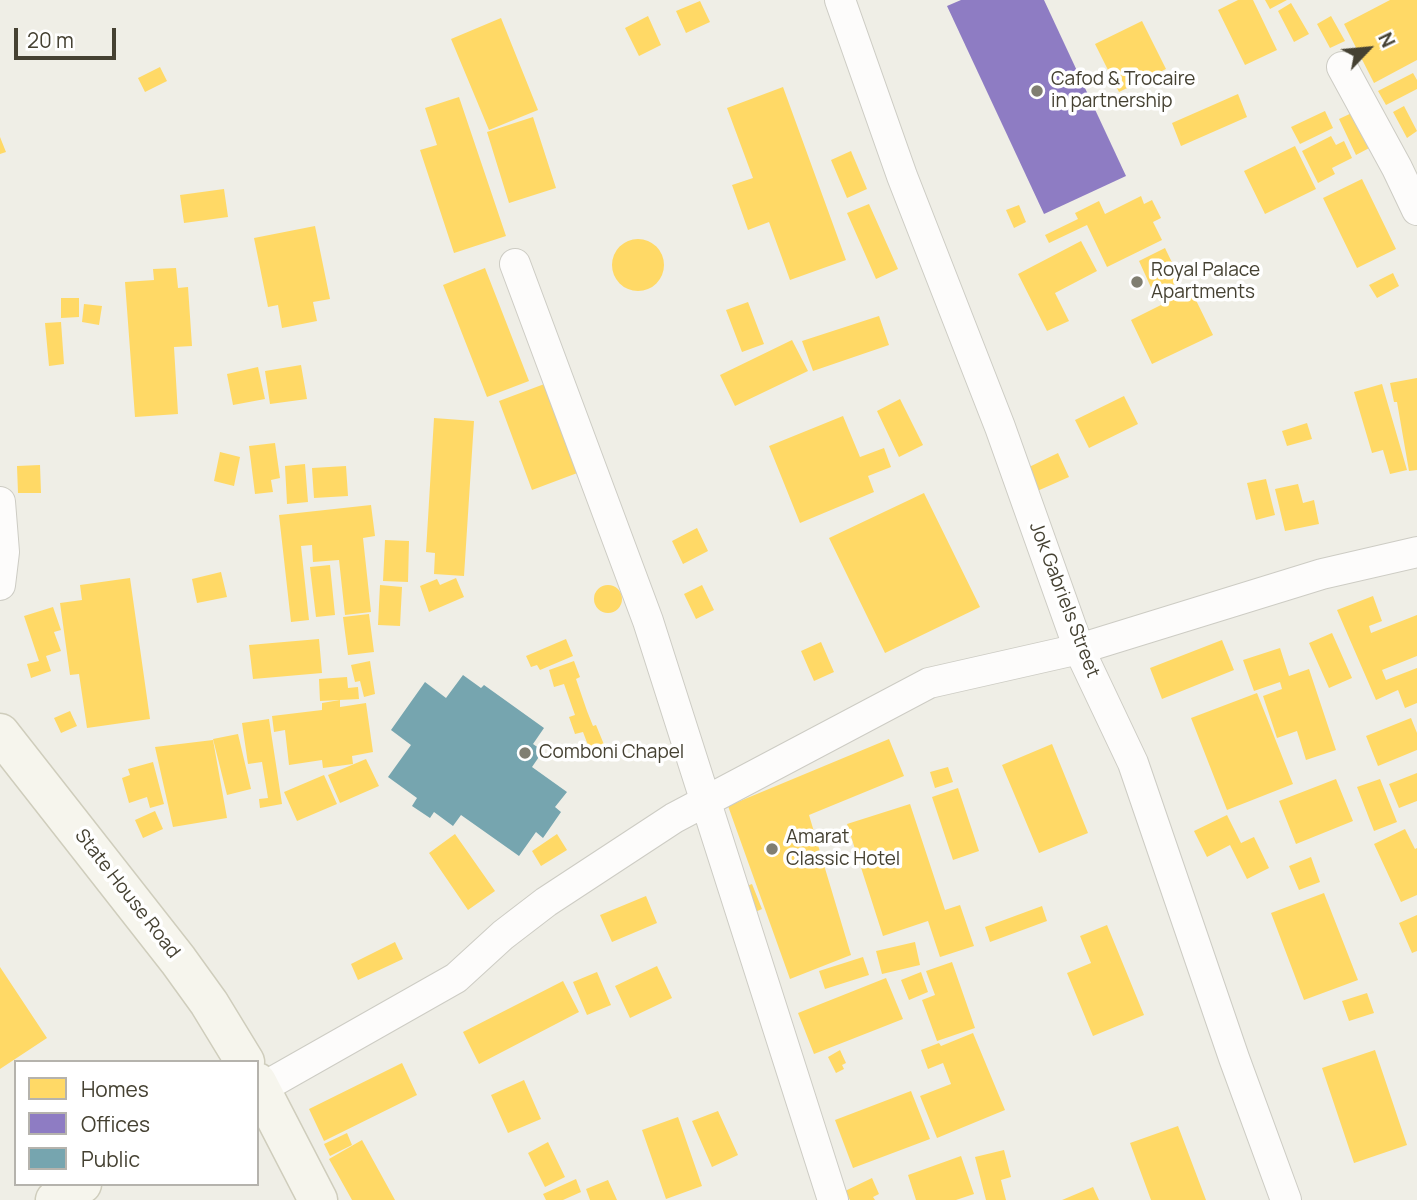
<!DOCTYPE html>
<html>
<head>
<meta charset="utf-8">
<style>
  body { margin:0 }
  #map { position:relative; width:1417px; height:1200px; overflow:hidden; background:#efeee6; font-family:Manrope,sans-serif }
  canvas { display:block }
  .legend { position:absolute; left:14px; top:1060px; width:245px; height:126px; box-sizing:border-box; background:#fff; border:2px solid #b5b3ad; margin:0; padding:9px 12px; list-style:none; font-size:21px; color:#454132 }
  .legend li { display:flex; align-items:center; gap:14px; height:35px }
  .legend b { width:35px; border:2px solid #b5b3ad }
  .north { position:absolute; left:1333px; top:14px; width:70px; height:70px; -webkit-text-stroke:5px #fff; paint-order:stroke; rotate:64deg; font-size:19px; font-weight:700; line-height:28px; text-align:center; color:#454132 }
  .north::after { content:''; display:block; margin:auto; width:24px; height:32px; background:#454132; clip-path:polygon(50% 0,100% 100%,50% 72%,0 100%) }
  .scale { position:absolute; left:14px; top:28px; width:102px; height:32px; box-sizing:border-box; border:4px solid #454132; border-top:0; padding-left:9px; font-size:21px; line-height:24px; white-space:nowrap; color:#454132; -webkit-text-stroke:5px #fff; paint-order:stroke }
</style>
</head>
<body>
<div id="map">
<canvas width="1417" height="1200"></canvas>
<ul class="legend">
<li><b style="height:19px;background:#ffd966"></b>Homes</li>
<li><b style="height:19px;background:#8e7cc3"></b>Offices</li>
<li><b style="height:19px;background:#76a5af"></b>Public</li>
</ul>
<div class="north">N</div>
<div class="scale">20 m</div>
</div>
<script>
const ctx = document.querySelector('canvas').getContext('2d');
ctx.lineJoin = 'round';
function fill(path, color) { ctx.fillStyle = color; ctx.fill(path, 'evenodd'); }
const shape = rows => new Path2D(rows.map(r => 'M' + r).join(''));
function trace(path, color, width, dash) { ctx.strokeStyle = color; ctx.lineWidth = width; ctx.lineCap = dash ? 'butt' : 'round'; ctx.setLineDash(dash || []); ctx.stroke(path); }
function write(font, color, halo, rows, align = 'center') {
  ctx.font = font + ' Manrope,sans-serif'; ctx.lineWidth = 7; ctx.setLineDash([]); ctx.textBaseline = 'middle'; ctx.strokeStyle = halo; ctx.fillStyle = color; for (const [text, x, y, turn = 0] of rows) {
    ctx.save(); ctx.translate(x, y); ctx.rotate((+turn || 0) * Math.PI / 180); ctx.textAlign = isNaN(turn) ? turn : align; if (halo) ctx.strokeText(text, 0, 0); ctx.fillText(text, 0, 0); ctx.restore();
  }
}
fill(shape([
  [1238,0,1253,0,1277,50,1245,65,1218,10],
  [1265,0,1287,0,1270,9],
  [1390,0,1417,0,1417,60,1374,83,1344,24],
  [700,1,710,22,686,33,676,11],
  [1291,3,1309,34,1294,42,1278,11],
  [648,16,661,45,639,56,625,28],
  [1331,16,1345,41,1330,48,1317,24],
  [501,18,538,110,489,130,451,39],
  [1142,21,1166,69,1119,92,1095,44],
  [160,67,167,81,145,92,138,78],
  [1413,73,1417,80,1417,89,1386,105,1378,91],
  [783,87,846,260,790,280,769,222,748,230,732,185,753,178,727,108],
  [1238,94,1247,117,1181,146,1172,123],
  [459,97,506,236,454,253,420,150,437,145,425,108],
  [1404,106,1417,131,1407,138,1393,112],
  [1325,111,1333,128,1300,144,1291,127],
  [1356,111,1373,146,1356,155,1339,119],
  [533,117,556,188,509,203,487,132],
  [1331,136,1336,145,1344,141,1352,158,1332,168,1335,174,1318,183,1302,151],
  [0,137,6,152,0,154],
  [1295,146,1316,189,1265,214,1244,171],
  [851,151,867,189,847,198,831,160],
  [1362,179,1396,249,1357,268,1323,198],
  [224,189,228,217,184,223,180,195],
  [1141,196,1144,204,1152,200,1161,218,1153,222,1162,240,1107,267,1087,225,1049,243,1045,235,1078,219,1075,213,1099,201,1105,214],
  [869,204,898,269,876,279,847,213],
  [1019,205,1026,222,1014,228,1006,210],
  [315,226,330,299,313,302,317,321,282,328,278,305,268,307,254,238],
  '612 265a26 26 0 1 1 52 0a26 26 0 1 1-52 0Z',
  [1081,241,1097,271,1055,293,1069,321,1047,331,1018,274],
  [1165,248,1181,281,1154,294,1139,261],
  [176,268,178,288,188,287,192,346,174,347,178,414,135,417,125,282,154,280,153,269],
  [485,268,529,381,487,397,443,285],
  [1393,273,1399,286,1377,298,1369,285],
  [1191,290,1213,335,1152,364,1131,320],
  [61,298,79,298,79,317,61,318],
  [748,302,764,344,742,352,726,310],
  [84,304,102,306,99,325,82,322],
  [879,316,889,345,813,371,802,341],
  [61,322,64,364,49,366,45,323],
  [792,340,808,371,735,406,720,375],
  [301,365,307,399,270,404,265,371],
  [258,367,265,399,233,405,227,374],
  [1417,378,1417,470,1409,471,1397,402,1394,402,1390,383],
  [547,383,580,472,532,490,499,401],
  [1382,384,1407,470,1390,474,1383,450,1372,453,1354,392],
  [1124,396,1138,424,1089,448,1075,420],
  [900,399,923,445,899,457,877,411],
  [843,416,860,457,884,448,891,467,868,476,874,492,800,523,769,446],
  [434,418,474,421,464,576,434,574,435,553,426,552],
  [1307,423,1312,439,1287,446,1282,431],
  [275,443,280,478,271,480,273,492,255,494,249,446],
  [220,452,240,457,234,486,214,481],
  [1058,453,1069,477,1035,492,1025,469],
  [305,464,308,502,287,504,285,466],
  [40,465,41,493,18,493,17,466],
  [346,466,348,496,314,498,312,468],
  [1266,479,1275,515,1256,520,1247,483],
  [1298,484,1303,503,1314,500,1319,524,1285,531,1275,489],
  [924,493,980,607,885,653,829,538],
  [371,505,375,536,363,538,371,612,345,615,339,560,313,562,312,545,301,546,309,620,291,622,279,515],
  [697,528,708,551,683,564,672,541],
  [385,540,409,541,408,582,383,581],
  [330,565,335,615,316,617,310,567],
  [221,572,227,597,197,603,192,579],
  [130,578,150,719,87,728,79,674,70,675,60,603,82,600,80,585],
  [456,578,464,597,429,612,420,586,437,579,440,585],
  [380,585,402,587,400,626,378,625],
  [702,585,714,610,696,619,684,594],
  '594 599a14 14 0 1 1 28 0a14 14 0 1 1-28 0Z',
  [1373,596,1382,621,1369,626,1371,633,1417,615,1417,656,1382,670,1386,680,1417,668,1417,703,1405,708,1398,690,1376,700,1337,610],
  [53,607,61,630,54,632,61,651,46,656,51,671,31,678,27,664,39,661,24,616],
  [369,614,374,652,348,655,343,617],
  [1332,633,1352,678,1329,688,1309,643],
  [319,639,322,673,253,679,249,645],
  [566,639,573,656,540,670,537,665,531,667,526,656],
  [1222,640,1234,670,1162,699,1150,668],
  [821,642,834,672,814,681,801,651],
  [1280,648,1289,676,1309,669,1336,750,1306,760,1297,731,1277,738,1263,696,1282,689,1280,682,1254,691,1243,660],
  [370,661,375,694,364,697,360,681,355,682,351,665],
  [574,661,580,677,576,679,587,711,593,726,596,725,605,747,591,753,583,732,575,734,569,717,575,715,564,684,554,687,549,670],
  [347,677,348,688,358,687,359,699,320,701,319,679],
  [1257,693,1293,784,1227,810,1191,718],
  [340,700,340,707,366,703,373,752,352,756,353,764,323,768,322,760,289,765,285,730,274,732,272,716,322,710,322,703],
  [70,711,77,726,61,733,54,718],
  [1411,718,1417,733,1417,750,1378,766,1366,736],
  [269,719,282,804,260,808,259,799,268,798,262,762,248,764,242,723],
  [238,734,251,789,227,795,213,739],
  [889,739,904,776,809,815,851,955,790,979,728,806],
  [213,740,227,818,173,827,155,747],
  [1052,744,1088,833,1039,853,1002,765],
  [366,759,379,786,340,803,328,775],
  [153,762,164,804,150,808,147,797,129,803,122,778,130,775,128,769],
  [948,767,953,782,935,788,930,772],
  [1417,773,1417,801,1399,808,1389,784],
  [324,775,337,804,297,821,284,792],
  [1336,779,1353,821,1296,844,1279,801],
  [1380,779,1397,822,1374,831,1357,787],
  [958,788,979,851,953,860,932,797],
  [910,804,945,910,960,905,974,946,940,957,928,921,883,936,847,824],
  [155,811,163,829,143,838,135,820],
  [1227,815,1241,843,1254,837,1269,868,1247,879,1230,845,1207,857,1194,831],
  [1405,829,1415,849,1417,848,1417,895,1401,902,1374,844],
  [455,834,495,891,468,910,429,853],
  [557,834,567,850,541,866,532,851],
  [1311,857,1320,882,1299,890,1289,866],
  [752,884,762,909,746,916,736,890],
  [1324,893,1358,980,1304,1000,1271,913],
  [646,896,657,923,612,942,600,915],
  [1042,906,1047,921,990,942,985,927],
  [1417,915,1417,951,1412,953,1399,923],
  [1107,925,1144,1015,1093,1036,1067,973,1091,963,1080,936],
  [395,942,403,959,358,980,351,964],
  [915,942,920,965,882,974,876,951],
  [863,957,869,975,825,989,819,971],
  [952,962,975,1028,937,1041,922,1000,935,995,926,971],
  [657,966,672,998,630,1018,615,986],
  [0,967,47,1038,0,1069],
  [597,972,611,1005,587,1015,573,982],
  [921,972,928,992,909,1000,901,980],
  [886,978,903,1019,814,1054,798,1013],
  [563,981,579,1012,479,1064,463,1032],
  [1367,993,1374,1013,1349,1021,1342,1001],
  [973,1033,1005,1110,937,1138,920,1096,951,1084,943,1063,928,1069,921,1050,939,1043,941,1046],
  [840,1050,846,1063,842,1065,844,1069,836,1073,828,1057],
  [1375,1050,1407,1145,1354,1163,1322,1068],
  [402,1063,417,1095,324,1141,309,1109],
  [524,1080,541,1119,508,1133,491,1095],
  [911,1091,930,1139,853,1168,835,1120],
  [718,1111,738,1155,712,1167,692,1121],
  [678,1117,702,1186,666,1199,642,1130],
  [1178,1126,1206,1200,1151,1200,1130,1143],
  [347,1133,352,1145,330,1156,324,1144],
  [362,1140,395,1200,352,1200,329,1159],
  [548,1142,565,1177,545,1187,528,1153],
  [1004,1150,1011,1177,1001,1180,1006,1200,986,1200,975,1157],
  [961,1156,974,1194,956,1200,916,1200,908,1175],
  [872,1178,879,1194,873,1197,875,1200,850,1200,845,1191],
  [576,1179,581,1192,563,1200,546,1200,543,1194],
  [608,1180,617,1200,590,1200,586,1189],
  [1093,1187,1099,1200,1062,1200]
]), '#ffd966');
fill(shape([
  [961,0,1044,0,1126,176,1044,214,947,6]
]), '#8e7cc3');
fill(shape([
  [463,675,481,688,484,685,544,728,533,744,543,751,532,767,567,792,555,807,561,812,543,838,536,832,519,856,461,815,453,826,434,812,430,818,412,806,417,798,388,777,411,745,391,730,425,682,446,698]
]), '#76a5af');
const street = shape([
  [840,0,902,176,1000,427,1079,649,1133,763,1234,1058,1286,1200],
  [1342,67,1397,168,1417,210],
  [515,264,648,621,833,1200],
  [0,502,4,552,0,585],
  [262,1088,456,978,503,935,546,902,674,818,929,683,1079,649,1322,574,1417,552]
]);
const secondary = shape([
  [0,733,178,960,209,1003,245,1062],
  [257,1082,318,1200],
  [55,1200,82,1184]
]);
trace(street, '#cdccc4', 32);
trace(secondary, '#cfcdbc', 41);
trace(street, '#fdfcfb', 30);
trace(secondary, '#f6f5ed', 38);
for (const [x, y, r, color] of [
  [1037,91,7,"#807e71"],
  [1137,282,7,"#807e71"],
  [525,753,7,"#807e71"],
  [772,849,7,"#807e71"]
]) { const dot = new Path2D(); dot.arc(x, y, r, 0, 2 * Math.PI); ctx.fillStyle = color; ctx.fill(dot); trace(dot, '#fff', 2.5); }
write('19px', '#454132', '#fff', [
  ["Cafod & Trocaire",1051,80],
  ["in partnership",1051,102],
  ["Royal Palace",1151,271],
  ["Apartments",1151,293],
  ["Comboni Chapel",539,753],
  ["Amarat",786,838],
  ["Classic Hotel",786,860]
], 'left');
write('19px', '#454132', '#fff', [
  ["Jok Gabriels Street",1064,600,69],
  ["State House Road",127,894,52]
]);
</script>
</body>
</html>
